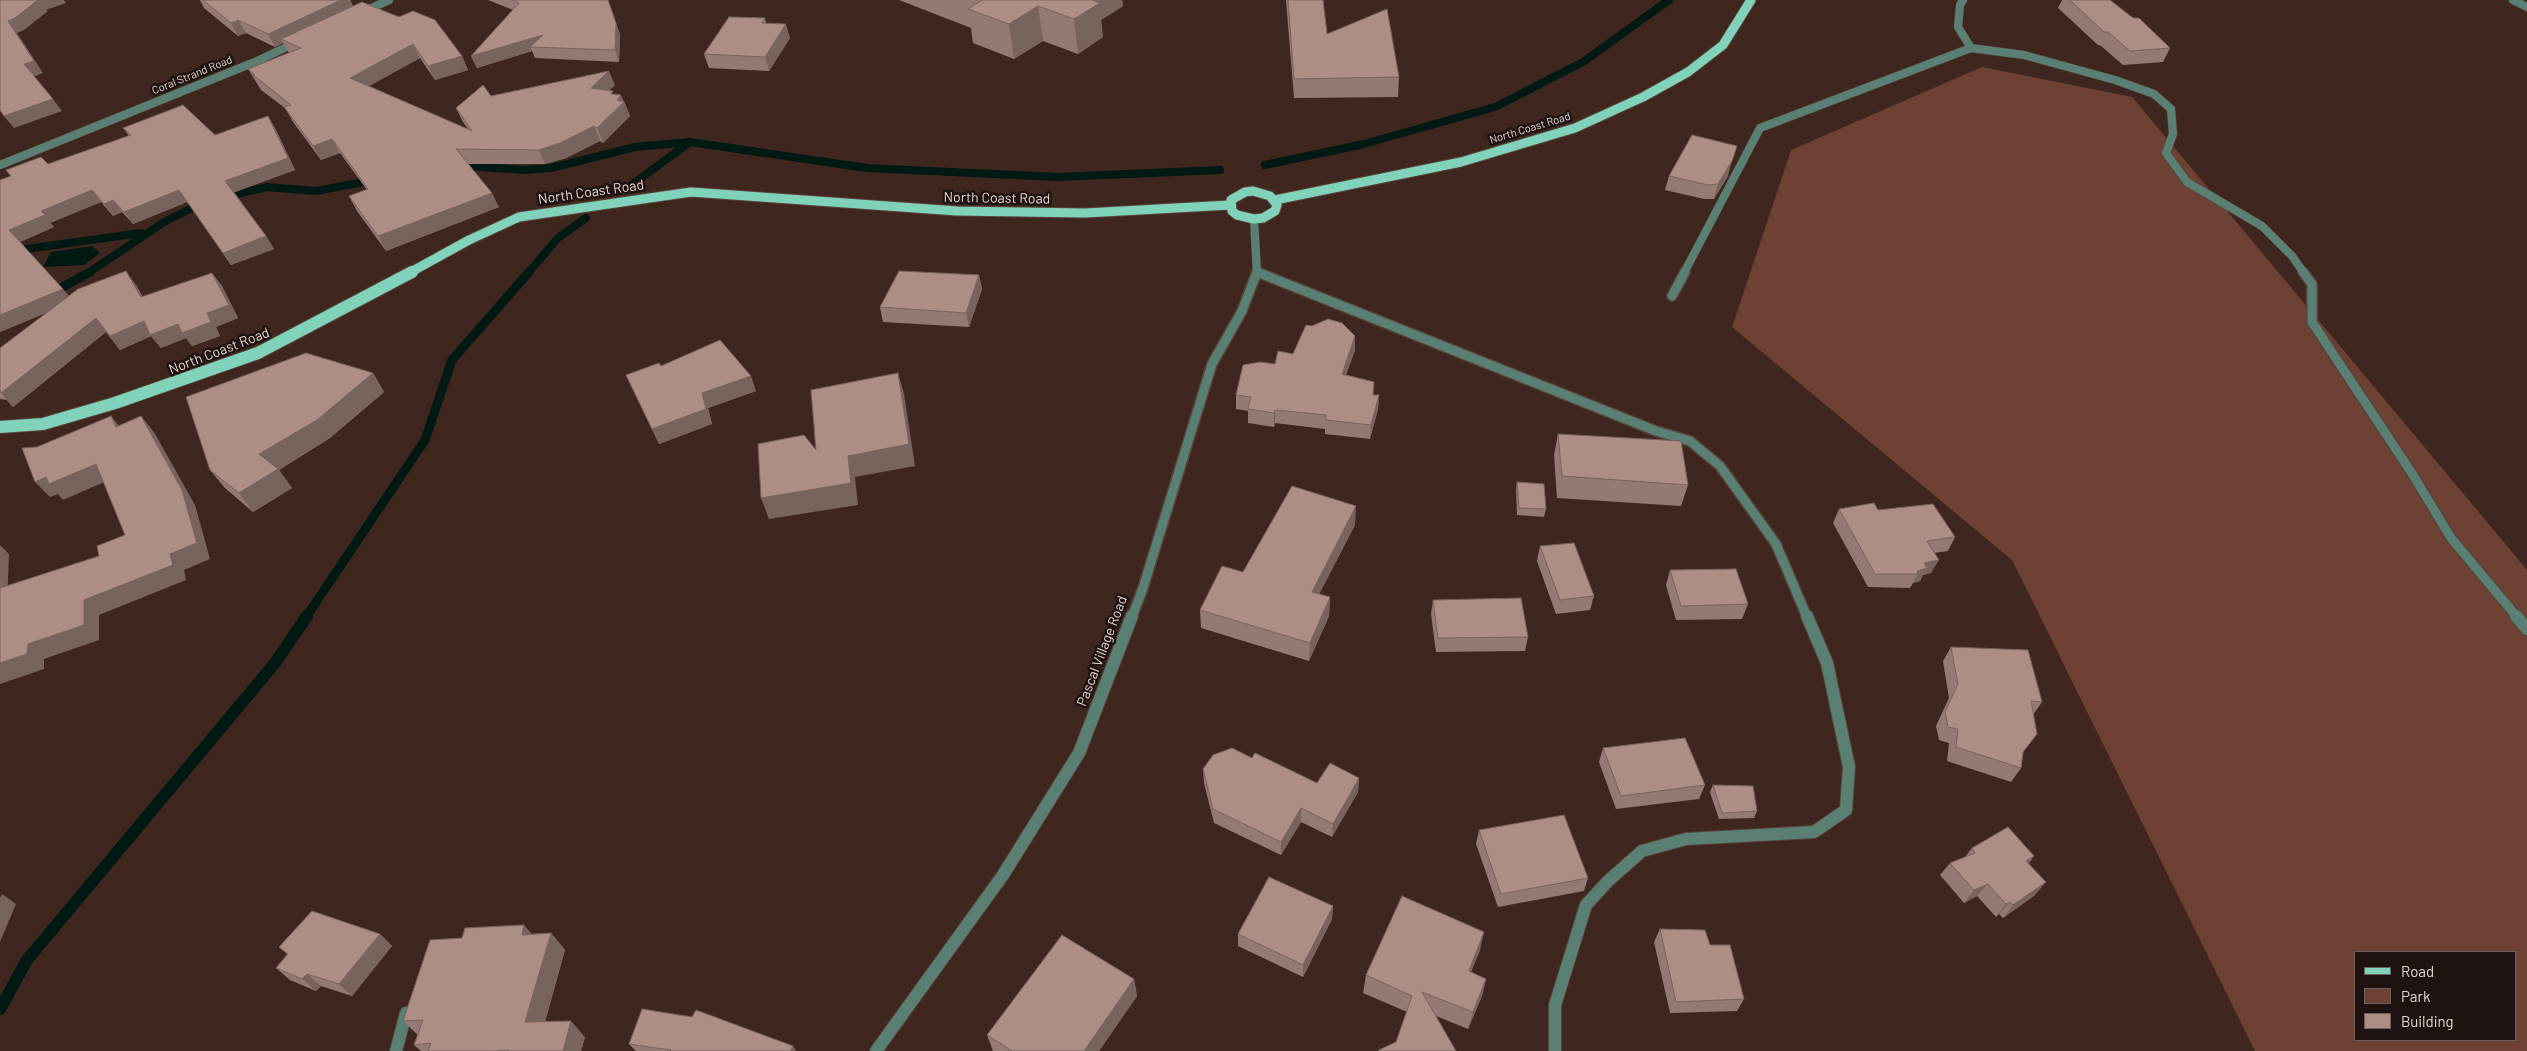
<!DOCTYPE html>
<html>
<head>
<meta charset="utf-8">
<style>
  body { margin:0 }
  #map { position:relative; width:2527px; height:1051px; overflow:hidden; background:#3f271f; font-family:Barlow,sans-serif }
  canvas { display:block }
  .legend { position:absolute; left:2354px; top:951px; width:162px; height:90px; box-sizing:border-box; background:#1e1310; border:1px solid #6d605c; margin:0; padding:6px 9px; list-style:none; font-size:15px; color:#e4d3ce }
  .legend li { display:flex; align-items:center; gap:10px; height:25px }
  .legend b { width:25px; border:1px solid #6d605c }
</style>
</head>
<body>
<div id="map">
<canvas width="2527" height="1051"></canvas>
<ul class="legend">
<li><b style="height:6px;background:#81d2ba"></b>Road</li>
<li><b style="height:14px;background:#6d4133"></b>Park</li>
<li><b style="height:14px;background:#ac8e85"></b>Building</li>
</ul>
</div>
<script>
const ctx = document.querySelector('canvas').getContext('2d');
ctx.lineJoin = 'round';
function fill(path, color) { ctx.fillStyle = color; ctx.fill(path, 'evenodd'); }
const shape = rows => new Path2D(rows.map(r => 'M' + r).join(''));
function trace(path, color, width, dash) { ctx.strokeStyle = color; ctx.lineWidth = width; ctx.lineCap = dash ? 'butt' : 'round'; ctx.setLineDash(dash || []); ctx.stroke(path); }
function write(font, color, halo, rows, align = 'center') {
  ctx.font = font + ' Barlow,sans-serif'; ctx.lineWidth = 5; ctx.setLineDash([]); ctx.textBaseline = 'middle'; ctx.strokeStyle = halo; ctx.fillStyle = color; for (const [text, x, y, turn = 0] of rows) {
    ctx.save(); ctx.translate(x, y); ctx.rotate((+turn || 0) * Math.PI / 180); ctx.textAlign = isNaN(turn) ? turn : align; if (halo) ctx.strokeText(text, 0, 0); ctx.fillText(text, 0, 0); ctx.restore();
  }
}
fill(shape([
  [1982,67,2132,97,2527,570,2527,1051,2255,1051,2012,560,1732,327,1791,150],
  [2356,952,2516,952,2516,1040,2356,1040]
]), '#6d4133');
fill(shape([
  [92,246,100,253,84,265,43,267,51,252]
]), '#001912');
trace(shape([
  [1265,165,1364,144,1495,107,1583,62,1669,0],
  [458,168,466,166,525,170,551,168,635,147,690,142,867,168,1057,177,1220,170],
  [626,189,690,142],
  [224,197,267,187,316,191,374,180],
  [26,249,141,233],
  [88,273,164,222,202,203],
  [528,273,558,238,586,218]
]), '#001912', 8);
trace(shape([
  [50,294,90,272],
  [306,617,425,440,452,360,529,272]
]), '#001912', 9);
trace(shape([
  [0,1009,27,960,275,663,307,616]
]), '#001912', 12);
const minorFar2 = shape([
  [2513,0,2527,7],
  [363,12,389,0],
  [1971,48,2024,55,2115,80,2154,94,2171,109,2173,134,2166,153,2187,182,2262,226,2292,256,2304,273],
  [0,165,255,62,297,42],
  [1254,219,1257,273],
  [1257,272,1260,273],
  [1684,273,1760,128,1971,48,1958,27,1960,5,1963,0]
]);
const minorFar1 = shape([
  [1257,272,1656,431,1690,441,1720,466,1776,544,1807,617],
  [2303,272,2312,284,2312,322,2413,475,2451,538,2517,617],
  [1672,296,1685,272],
  [1132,617,1143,588,1212,364,1242,311,1257,272]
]);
const minor = shape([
  [2516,616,2527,629],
  [396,1051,406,1013],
  [876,1051,1003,875,1079,753,1132,616],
  [1555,1051,1555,1005,1586,905,1608,881,1642,851,1686,839,1814,832,1846,810,1849,767,1827,663,1807,616]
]);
const primaryFar1 = shape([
  [1253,191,1270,196,1277,205,1275,211,1263,218,1254,219,1237,215,1232,211,1231,200,1245,192,1253,191],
  [1275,200,1461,162,1575,128,1643,97,1688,72,1723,45,1751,0],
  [409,273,469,240,519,217,691,192,957,211,1085,213,1230,205]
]);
const primary = shape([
  [0,427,43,424,115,403,258,353,412,272]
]);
trace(minorFar2, '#59433b', 9);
trace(minorFar1, '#59433b', 12);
trace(minor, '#59433b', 14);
trace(primaryFar1, '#59433b', 11);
trace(primary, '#59433b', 14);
trace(minorFar2, '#5a8074', 8);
trace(minorFar1, '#5a8074', 9);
trace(minor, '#5a8074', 12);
trace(primaryFar1, '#81d2ba', 9);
trace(primary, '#81d2ba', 12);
fill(shape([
  [200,0,350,0,353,6,462,56,468,70,435,80,420,58,369,86,468,129,463,122,456,108,491,96,615,85,608,91,624,101,630,116,603,143,600,141,566,158,545,164,468,164,499,207,386,251,357,211,349,196,367,190,340,153,321,160,293,122,285,108,261,90,248,69,289,53,283,43,275,47,246,33,238,36,204,8],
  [488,0,608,0,620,35,619,62,535,58,532,51,477,68,471,56,513,10],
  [899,0,1122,0,1123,6,1101,20,1103,37,1078,54,1043,41,1014,59,973,43,971,28],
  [1286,0,1323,0,1327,34,1399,77,1398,97,1294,98],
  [2062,0,2110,0,2170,48,2163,62,2123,65,2101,46,2098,45,2058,8],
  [765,18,766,23,790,38,769,71,709,68,704,54],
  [123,128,215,135,275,128,295,170,234,192,266,236,274,249,231,265,187,202,133,224,122,212,113,216,101,202,50,223,54,227,20,242,69,296,136,285,143,297,212,273,222,286,238,318,216,327,220,336,192,346,186,338,161,348,151,336,120,350,106,332,13,407,7,400,0,399,0,348,48,312,0,332,11,176,6,170,48,164,129,136],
  [1669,176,1728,176,1714,199,1704,199,1665,190],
  [979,275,982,289,969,327,883,322,880,307],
  [1355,336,1355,350,1346,375,1373,395,1379,395,1378,409,1370,439,1325,434,1325,429,1275,423,1274,427,1248,423,1248,411,1236,409,1236,395,1275,364,1293,354],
  [661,366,756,391,708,408,712,424,659,444,626,375],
  [373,373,384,392,330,438,279,470,292,488,253,512,225,488,210,470],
  [1558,434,1688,485,1681,506,1557,498,1554,455],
  [1517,482,1546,509,1544,517,1517,515,1516,490],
  [1839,509,1878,510,1955,537,1948,551,1934,553,1931,573,1923,575,1920,581,1913,583,1910,588,1868,587,1833,523],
  [1355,525,1319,594,1330,597,1329,616,1309,661,1201,628,1200,610,1243,572],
  [1540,546,1594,596,1590,610,1556,614,1537,561],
  [1670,570,1748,604,1742,619,1676,620,1666,585],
  [1433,600,1528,637,1525,651,1436,652,1431,614],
  [1951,647,2042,702,2033,715,2023,753,2021,768,2011,782,1947,761,1949,743,1939,740,1936,726,1949,698,1943,661],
  [1603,748,1705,785,1699,799,1616,809,1599,762],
  [1252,758,1317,783,1359,778,1358,792,1332,837,1301,822,1281,855,1214,823,1204,783,1203,769],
  [1713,785,1757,811,1754,818,1719,819,1710,792],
  [1479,830,1588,878,1584,891,1498,907,1476,844],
  [1972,848,2034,856,2029,863,2035,895,2003,918,1999,914,1996,917,1977,896,1964,903,1940,875,1950,863,1965,857],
  [1333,906,1332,919,1303,977,1238,946,1238,934],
  [1660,929,1710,945,1744,999,1737,1011,1670,1013,1654,942],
  [551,933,565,950,545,1022,585,1037,581,1051,421,1051,414,1045,418,1035,403,1021,532,934],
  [380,934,392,946,352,996,321,986,316,991,290,980,276,968,287,954,279,947],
  [1480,950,1471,972,1486,979,1482,996,1468,1029,1436,1016,1456,1051,1379,1051,1379,1050,1396,1042,1407,1012,1363,993,1366,975],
  [1134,979,1137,996,1099,1051,993,1051,987,1035],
  [629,1044,793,1046,796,1051,636,1051]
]), '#947a72');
fill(shape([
  [38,0,64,0,66,3,46,10,48,11,24,30,17,33,43,73,33,77,24,64,8,21],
  [341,0,350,0,355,10,281,39,283,43,275,47,268,34],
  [608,0,620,35,619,62,615,50],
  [1082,0,1122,0,1123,6,1101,20,1103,37,1078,54,1074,19],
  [1038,6,1043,41,1014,59,1009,24],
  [238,20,246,33,238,36,231,23],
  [786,24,790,38,769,71,765,57],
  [543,35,530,47,532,51,477,68,471,56],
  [413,44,420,58,358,92,350,78],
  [462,56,468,70,435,80,428,66],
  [609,71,615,85,596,103,591,88],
  [621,95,630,116,603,143,597,128,617,100],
  [53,99,62,111,14,128,4,116],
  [268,116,275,128,295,170,233,193,225,181],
  [594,126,600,141,566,158,545,164,539,150],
  [332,139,340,153,321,160,313,146],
  [1732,161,1728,176,1714,199,1718,184],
  [92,190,101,202,50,223,54,227,19,242,9,230,41,211],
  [179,190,187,202,133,224,124,212],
  [492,193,499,207,386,251,378,236],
  [113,200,122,212,113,216,104,204],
  [266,236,274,249,231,265,223,253],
  [126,271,136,285,151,311,141,297],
  [212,273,222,286,238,318,216,327,220,336,192,346,186,338,161,348,151,336,120,350,110,336,144,321],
  [979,275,982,289,969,327,966,313],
  [63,289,73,301,0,332,0,315],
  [96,318,107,331,13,407,1,393],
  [1355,336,1355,350,1341,388,1342,374],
  [373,373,384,392,330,438,279,470,292,488,253,512,239,493,259,454],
  [898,373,904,394,915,466,855,477,858,505,769,519,761,498,848,456],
  [751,376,756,391,708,408,712,424,659,444,652,429,702,393],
  [1379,395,1378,409,1370,439,1371,425],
  [1275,410,1275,423,1274,427,1274,413],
  [111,416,124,432,116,427],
  [141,416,154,432,195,505,210,559,184,570,186,580,99,615,99,640,44,659,44,669,0,684,0,663,28,644,84,600,173,565],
  [96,464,109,480,63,500,58,494,50,497,35,482,46,477],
  [1356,506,1355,525,1311,610,1312,592],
  [0,545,9,554,7,606,0,599],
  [1939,560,1931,573,1923,575,1920,581,1913,583,1918,574,1917,571,1924,563],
  [1330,597,1329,616,1309,661,1310,643],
  [1359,778,1358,792,1332,837,1333,824],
  [1301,808,1301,822,1281,855,1281,842],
  [2034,856,2024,869,2026,861],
  [2046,882,2035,895,2003,918,2013,905],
  [1988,884,1977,896,1964,903,1974,890],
  [2,894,16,904,0,942,0,898],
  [2010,902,1999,914,1996,917,2006,904],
  [1333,906,1332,919,1303,977,1303,965],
  [524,925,539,942,522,935],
  [1484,932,1480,950,1464,988,1469,971],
  [551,933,565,950,540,1038,525,1022],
  [380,934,392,946,352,996,339,984],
  [307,974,321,986,316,991,302,979],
  [1134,979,1137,996,1099,1051,1084,1051],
  [1486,979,1482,996,1468,1029,1473,1012],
  [571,1021,585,1037,581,1051,563,1051],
  [793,1046,796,1051,790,1051]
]), '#78635d');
const building = shape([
  [0,0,38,0,15,18,8,21,34,61,24,64,53,99,4,116,0,110,0,0],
  [203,0,341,0,268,34,238,20,231,23,203,0],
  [512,0,608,0,616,23,615,50,530,47,543,35,471,56,519,3,512,0],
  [982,0,1092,0,1100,3,1074,19,1038,6,1009,24,968,9,982,0],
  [1288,0,1323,0,1327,34,1387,9,1399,77,1294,79,1288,0],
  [2070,0,2110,0,2133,18,2139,18,2170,48,2130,51,2108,32,2104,32,2070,0],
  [362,2,399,17,413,11,435,20,462,56,428,66,413,44,350,78,472,131,456,108,483,85,491,96,609,71,591,88,613,91,611,94,621,95,617,100,624,102,597,128,594,126,560,143,539,150,456,149,492,193,378,236,349,196,368,189,332,139,313,146,284,107,291,105,253,75,255,75,248,69,301,48,281,39,362,2],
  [729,17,765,18,762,23,786,24,765,57,704,54,729,17],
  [183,105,215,135,268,116,288,158,225,181,266,236,223,253,179,190,124,212,113,200,104,204,92,190,41,211,45,215,9,230,63,289,0,315,0,180,11,176,6,170,41,157,48,164,131,135,123,128,183,105],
  [1692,135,1737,146,1732,161,1718,184,1708,185,1669,176,1692,135],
  [126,271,141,297,212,273,229,305,207,313,211,322,182,333,178,324,150,335,144,321,110,336,96,318,1,393,0,390,0,348,78,289,126,271],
  [899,271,979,275,966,313,880,307,899,271],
  [1328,319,1342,323,1355,336,1342,374,1374,382,1373,395,1379,395,1371,425,1326,420,1326,415,1275,410,1274,413,1248,409,1251,397,1236,395,1243,365,1260,362,1275,364,1278,351,1293,354,1306,325,1312,326,1328,319],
  [720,340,751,376,702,393,706,409,652,429,626,375,659,363,661,366,720,340],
  [306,353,373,373,317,420,259,454,278,469,239,493,210,470,186,397,306,353],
  [898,373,909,444,848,456,851,483,761,498,758,444,804,435,816,450,811,390,898,373],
  [111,416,116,427,141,416,182,490,197,543,170,554,173,565,84,600,84,625,28,644,27,654,0,663,0,588,99,556,97,546,125,535,96,464,49,484,46,477,35,482,22,448,37,447,111,416],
  [1558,434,1681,441,1688,485,1562,476,1558,434],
  [1517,482,1544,484,1546,509,1519,508,1517,482],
  [1292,486,1356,506,1312,592,1330,597,1310,643,1200,610,1222,566,1243,572,1292,486],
  [1874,503,1878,510,1933,504,1955,537,1927,541,1939,560,1924,563,1927,568,1917,571,1918,574,1875,574,1839,509,1874,503],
  [1574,543,1594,596,1560,600,1540,546,1574,543],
  [1736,569,1748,604,1681,606,1670,570,1736,569],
  [1521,598,1528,637,1438,638,1433,600,1521,598],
  [1951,647,2028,650,2042,702,2031,701,2037,734,2023,752,2021,768,1956,747,1958,729,1948,727,1945,712,1958,684,1951,647],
  [1685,738,1705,785,1621,796,1603,748,1685,738],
  [1232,748,1252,758,1255,753,1317,783,1330,763,1359,778,1333,824,1301,808,1281,842,1213,809,1203,769,1213,755,1232,748],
  [1713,785,1753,786,1757,811,1722,813,1713,785],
  [1564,815,1588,878,1501,894,1479,830,1564,815],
  [2008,827,2034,856,2026,861,2046,882,2013,905,2010,902,2006,904,1988,884,1974,890,1950,863,1975,853,1972,848,2008,827],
  [1269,877,1333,906,1303,965,1238,934,1269,877],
  [1402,896,1484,932,1469,971,1486,979,1473,1012,1422,992,1456,1051,1379,1051,1379,1050,1396,1042,1412,996,1366,975,1402,896],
  [312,911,380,934,339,984,307,974,302,979,276,968,288,954,279,947,312,911],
  [524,925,522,935,551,933,525,1022,571,1021,563,1051,509,1051,509,1050,495,1051,428,1051,431,1043,414,1045,423,1020,403,1021,430,940,462,938,465,928,524,925],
  [1660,929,1705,930,1710,945,1730,945,1744,999,1676,1002,1660,929],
  [1062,935,1134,979,1084,1051,1012,1051,987,1035,1062,935],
  [642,1009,692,1017,696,1010,793,1046,790,1051,670,1051,671,1050,629,1044,642,1009]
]);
fill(building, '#ac8e85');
trace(building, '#78635d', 1);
write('11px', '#e4d3ce', '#1e1310', [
  ["Coral Strand Road",192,75,-22],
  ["North Coast Road",1530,128,-17]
]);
write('14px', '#e4d3ce', '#1e1310', [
  ["North Coast Road",591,192,-8],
  ["North Coast Road",997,198,1],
  ["North Coast Road",219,351,-21],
  ["Pascal Village Road",1102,651,-69]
]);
</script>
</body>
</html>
